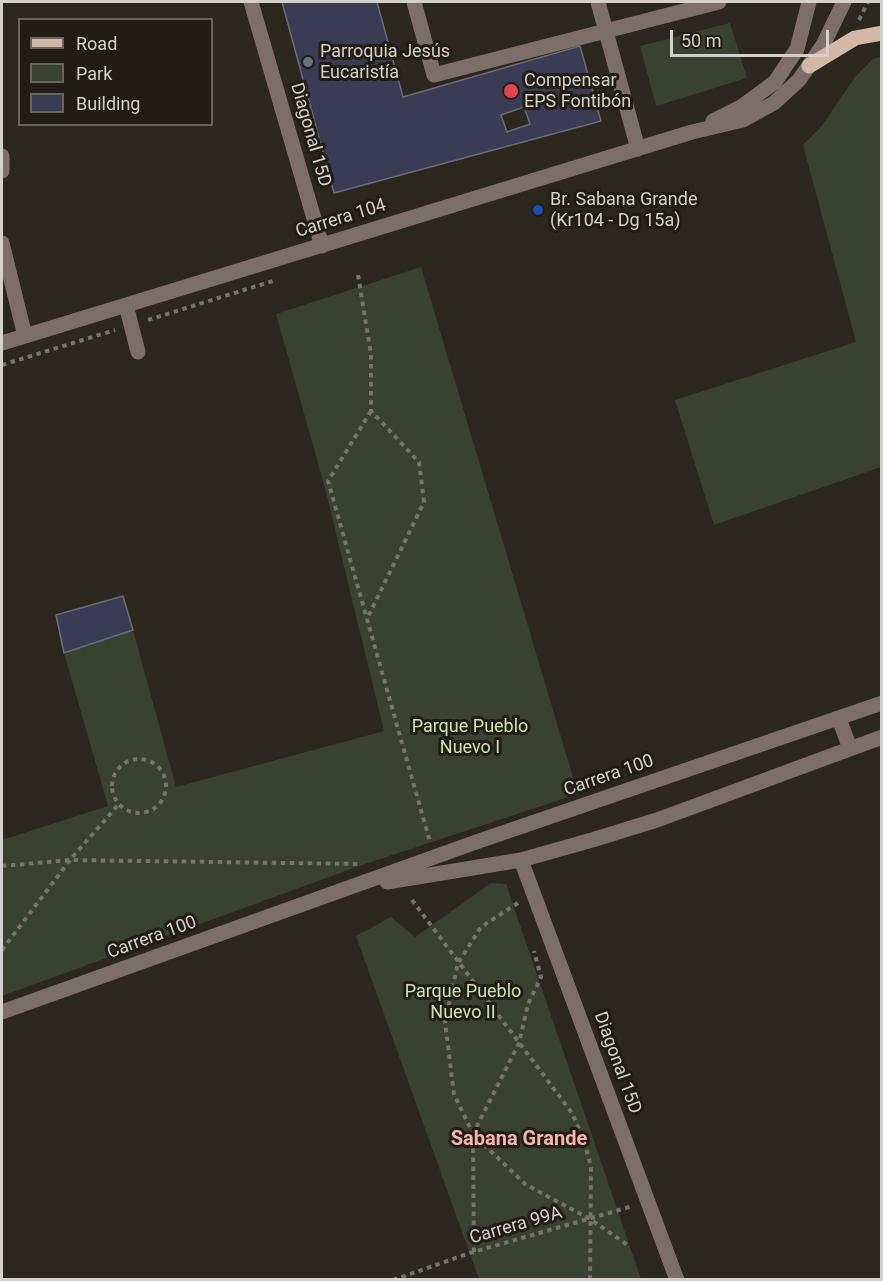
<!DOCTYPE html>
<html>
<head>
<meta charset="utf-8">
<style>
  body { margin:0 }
  #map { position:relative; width:883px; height:1281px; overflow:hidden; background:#2b271d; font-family:Roboto,sans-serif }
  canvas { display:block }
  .frame { position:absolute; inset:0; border:3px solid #d4d1cb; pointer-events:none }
  .legend { position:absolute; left:18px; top:18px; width:195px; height:108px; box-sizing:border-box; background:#211d13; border:2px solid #69655d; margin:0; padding:8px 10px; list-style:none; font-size:18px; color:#d4d1cb }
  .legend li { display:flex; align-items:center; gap:12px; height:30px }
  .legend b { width:30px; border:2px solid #69655d }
  .scale { position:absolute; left:670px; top:30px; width:159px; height:27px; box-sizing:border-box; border:3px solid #d4d1cb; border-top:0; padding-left:8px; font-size:18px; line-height:21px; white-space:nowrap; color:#d4d1cb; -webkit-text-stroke:4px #211d13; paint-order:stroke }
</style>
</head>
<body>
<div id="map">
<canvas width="883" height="1281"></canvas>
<div class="frame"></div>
<ul class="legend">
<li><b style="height:8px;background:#d3b7a9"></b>Road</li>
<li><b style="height:16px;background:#38422e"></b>Park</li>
<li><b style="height:16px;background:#3a3b55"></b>Building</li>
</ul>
<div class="scale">50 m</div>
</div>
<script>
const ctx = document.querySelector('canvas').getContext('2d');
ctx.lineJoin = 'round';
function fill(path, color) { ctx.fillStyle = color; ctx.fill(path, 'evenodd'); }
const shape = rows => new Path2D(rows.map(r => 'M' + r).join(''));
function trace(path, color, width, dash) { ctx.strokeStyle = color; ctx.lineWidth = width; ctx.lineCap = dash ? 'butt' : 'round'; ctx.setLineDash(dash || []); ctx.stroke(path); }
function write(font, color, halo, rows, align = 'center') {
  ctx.font = font + ' Roboto,sans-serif'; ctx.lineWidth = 6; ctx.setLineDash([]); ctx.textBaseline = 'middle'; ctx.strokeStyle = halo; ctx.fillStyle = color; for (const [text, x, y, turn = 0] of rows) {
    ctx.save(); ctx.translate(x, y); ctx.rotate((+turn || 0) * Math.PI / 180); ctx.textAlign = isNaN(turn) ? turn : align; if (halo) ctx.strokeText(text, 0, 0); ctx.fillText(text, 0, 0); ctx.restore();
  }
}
fill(shape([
  [730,23,747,78,656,106,640,46],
  [881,57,881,467,714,525,675,400,856,342,803,145,821,127,855,77,873,59],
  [421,267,578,794,365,864,2,996,2,840,108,806,64,653,133,630,176,787,384,731,325,488,276,314],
  [491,883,506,884,641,1279,479,1279,356,936,391,917,415,937]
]), '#38422e');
const building = shape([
  [282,2,377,2,403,97,580,46,601,121,334,193,282,2],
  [524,107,530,124,507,132,501,115,524,107],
  [123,596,133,630,64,653,56,615,123,596]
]);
fill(building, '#3a3b55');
trace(building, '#6a6b77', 1.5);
trace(shape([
  [859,20,868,2],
  [358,275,371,354,371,411,419,462,424,502,367,619],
  [148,320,276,280],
  [2,365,115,330],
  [371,411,328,481,430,842],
  '112 786a27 27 0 1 1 54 0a27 27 0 1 1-54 0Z',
  [2,866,70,860,360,864],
  [412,900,572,1113,583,1138,591,1166,590,1280],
  [518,903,481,927,458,963,445,1022,454,1094,473,1134,525,1184,590,1219,629,1246],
  [2,950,70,860,119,804],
  [474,1252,473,1134,519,1043,528,1004,541,977,534,951],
  [393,1280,470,1253,633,1206]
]), '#76736a', 4, [4.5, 4.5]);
trace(shape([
  [251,2,322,246],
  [414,2,434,75,719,2],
  [598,2,638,149],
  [713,121,741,107,775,82,797,49,809,2],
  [2,156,2,171],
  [2,243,25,336],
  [126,305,138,352],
  [2,343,692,132,743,120,774,103,799,80,823,45,844,2],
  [839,719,850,748],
  [521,860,677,1280],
  [387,882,521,860,592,840,657,820,882,737],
  [2,1012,479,841,882,703]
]), '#7d6f68', 15);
trace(shape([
  [809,66,855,38,882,33]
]), '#d3b7a9', 15);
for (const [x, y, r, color] of [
  [308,62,6,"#6b7280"],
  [511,91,8,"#e0444e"],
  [538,210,6,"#1a4fb4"]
]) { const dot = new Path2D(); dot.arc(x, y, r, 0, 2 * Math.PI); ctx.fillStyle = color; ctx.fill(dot); trace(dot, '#211d13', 2); }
write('18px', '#d4d1cb', '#211d13', [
  ["Parroquia Jesús",320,52],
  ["Eucaristía",320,73],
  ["Compensar",524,81],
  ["EPS Fontibón",524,102],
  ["Br. Sabana Grande",550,200],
  ["(Kr104 - Dg 15a)",550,221]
], 'left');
write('18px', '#d4d1cb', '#211d13', [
  ["Diagonal 15D",310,135,74],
  ["Carrera 104",341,219,-17],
  ["Carrera 100",609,776,-19],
  ["Carrera 100",152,938,-20],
  ["Diagonal 15D",617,1063,70],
  ["Carrera 99A",516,1226,-16]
]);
write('18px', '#cbe5b1', '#211d13', [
  ["Parque Pueblo",470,727],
  ["Nuevo I",470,748],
  ["Parque Pueblo",463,992],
  ["Nuevo II",463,1013]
]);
write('bold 20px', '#f6b3aa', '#211d13', [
  ["Sabana Grande",519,1140]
]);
</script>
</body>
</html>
